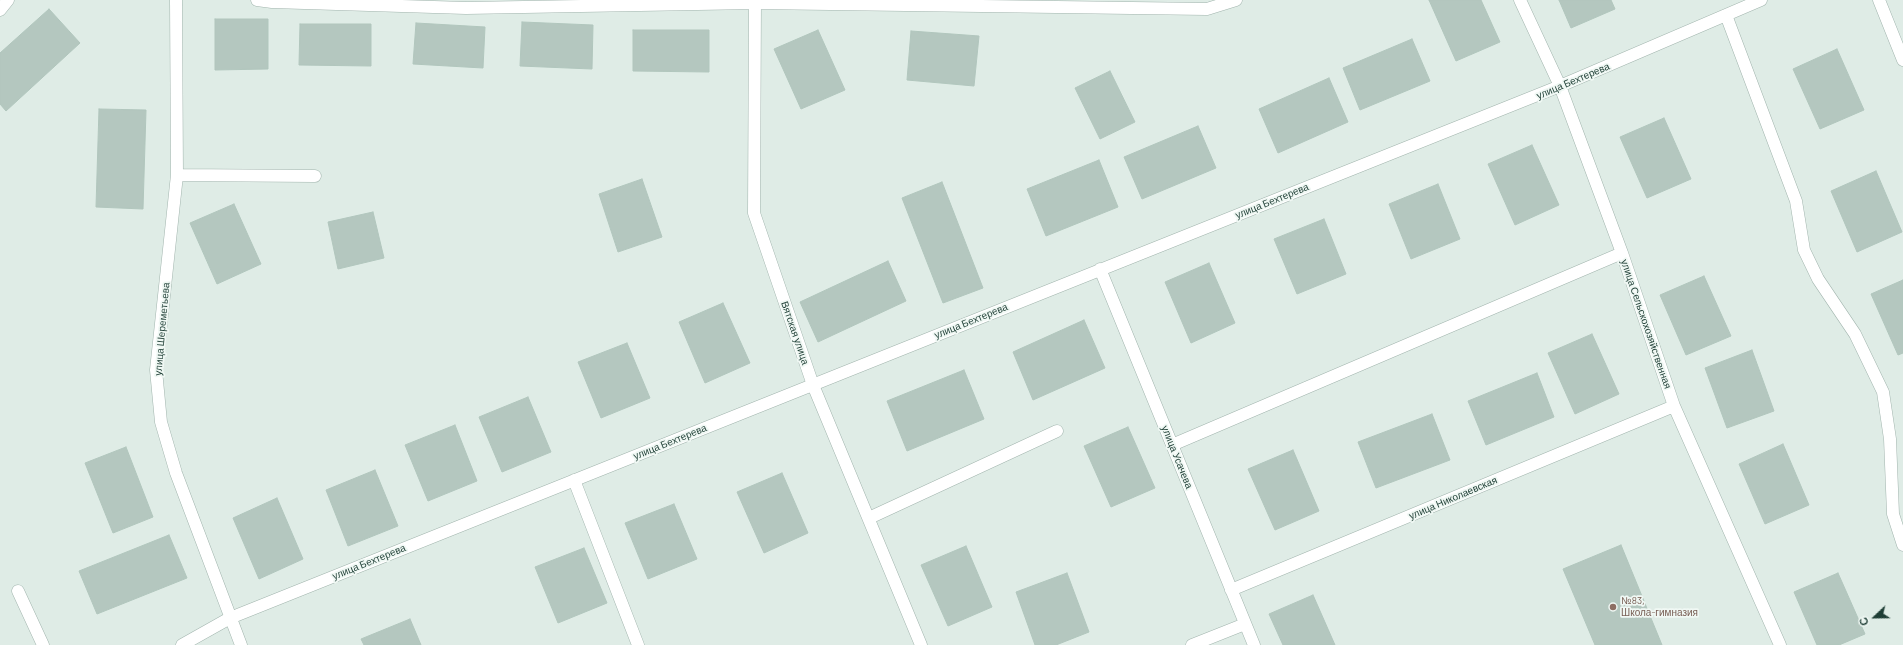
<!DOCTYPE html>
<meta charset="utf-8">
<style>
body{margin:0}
#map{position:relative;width:1903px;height:645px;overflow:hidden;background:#dfece6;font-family:Barlow,sans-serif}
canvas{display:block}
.north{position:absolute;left:1855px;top:597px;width:40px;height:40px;-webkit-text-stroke:3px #f0f8f4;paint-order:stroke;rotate:248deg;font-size:11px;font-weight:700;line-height:16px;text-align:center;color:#1e3e35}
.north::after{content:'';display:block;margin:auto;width:14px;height:18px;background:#1e3e35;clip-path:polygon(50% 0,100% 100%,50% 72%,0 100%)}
</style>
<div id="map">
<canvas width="1903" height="645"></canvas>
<div class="north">С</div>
</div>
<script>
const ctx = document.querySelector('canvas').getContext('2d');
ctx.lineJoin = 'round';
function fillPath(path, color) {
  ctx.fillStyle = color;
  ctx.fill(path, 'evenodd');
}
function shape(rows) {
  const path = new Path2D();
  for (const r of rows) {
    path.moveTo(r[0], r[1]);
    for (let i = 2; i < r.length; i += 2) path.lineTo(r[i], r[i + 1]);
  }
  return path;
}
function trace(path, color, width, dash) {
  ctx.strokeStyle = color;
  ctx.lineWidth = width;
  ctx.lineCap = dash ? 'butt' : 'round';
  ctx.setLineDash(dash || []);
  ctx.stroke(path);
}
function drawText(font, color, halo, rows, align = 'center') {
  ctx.font = font + ' Barlow,sans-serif';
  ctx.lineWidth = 3.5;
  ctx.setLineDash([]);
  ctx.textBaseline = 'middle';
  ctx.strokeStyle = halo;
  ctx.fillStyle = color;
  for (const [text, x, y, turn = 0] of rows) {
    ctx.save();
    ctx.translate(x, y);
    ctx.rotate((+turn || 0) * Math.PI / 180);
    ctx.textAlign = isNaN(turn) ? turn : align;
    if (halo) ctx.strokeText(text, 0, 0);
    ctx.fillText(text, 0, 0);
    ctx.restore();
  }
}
const building = shape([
 [1429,0,1481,0,1500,42,1456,61,1429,0],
 [1559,0,1611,0,1615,9,1571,28,1559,0],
 [49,9,80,43,6,111,0,104,0,53,49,9],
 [215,19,268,19,268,69,215,70,215,19],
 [522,22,593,25,592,69,520,66,522,22],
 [416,23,485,27,483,68,413,64,416,23],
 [300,24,371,24,371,66,299,65,300,24],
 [633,30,709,30,709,72,633,71,633,30],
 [818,30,845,90,801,109,774,49,818,30],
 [911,31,979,36,974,86,907,80,911,31],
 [1412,39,1430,81,1360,110,1343,68,1412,39],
 [1837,49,1864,110,1820,129,1793,69,1837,49],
 [1110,71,1135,122,1100,139,1075,88,1110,71],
 [1329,78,1348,122,1278,153,1259,109,1329,78],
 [99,109,146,110,143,209,96,207,99,109],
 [1664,118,1691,179,1647,198,1620,137,1664,118],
 [1198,126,1216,168,1142,199,1124,157,1198,126],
 [1532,145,1559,205,1515,225,1488,164,1532,145],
 [1099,160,1118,207,1046,236,1027,189,1099,160],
 [1876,171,1902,232,1857,252,1831,191,1876,171],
 [642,179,662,237,618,252,599,194,642,179],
 [942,182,983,288,943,303,902,198,942,182],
 [1438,184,1460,239,1411,259,1389,204,1438,184],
 [234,204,261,264,217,284,190,223,234,204],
 [373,212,384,258,338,269,328,222,373,212],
 [1324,219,1346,274,1297,294,1274,239,1324,219],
 [888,261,906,301,818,342,800,302,888,261],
 [1209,263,1235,323,1191,343,1165,282,1209,263],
 [1704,276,1731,336,1686,355,1660,295,1704,276],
 [1903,280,1903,353,1898,355,1871,294,1903,280],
 [723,303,750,363,705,383,679,322,723,303],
 [1084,320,1105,368,1033,400,1013,352,1084,320],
 [1592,334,1619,394,1575,414,1548,353,1592,334],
 [627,343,650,398,601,418,578,362,627,343],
 [1752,350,1774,411,1727,428,1705,368,1752,350],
 [964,370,984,419,907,451,887,401,964,370],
 [1537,373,1554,417,1486,445,1468,401,1537,373],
 [528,397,551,452,502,472,479,417,528,397],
 [1432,414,1450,460,1376,488,1358,442,1432,414],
 [455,425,477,481,428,501,405,445,455,425],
 [1128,427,1155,488,1111,507,1084,446,1128,427],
 [1783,444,1809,505,1765,524,1739,464,1783,444],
 [126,447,153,517,113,533,85,463,126,447],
 [1293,450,1319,511,1275,530,1248,469,1293,450],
 [375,470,398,526,348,546,326,490,375,470],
 [782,473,808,533,764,553,737,492,782,473],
 [277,498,303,559,259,579,233,518,277,498],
 [674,504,697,559,648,579,625,523,674,504],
 [169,535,187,578,97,614,79,571,169,535],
 [1621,545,1662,645,1595,645,1563,569,1621,545],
 [966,546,992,607,948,626,921,565,966,546],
 [584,548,607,603,558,623,535,567,584,548],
 [1067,573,1089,632,1056,645,1035,645,1016,592,1067,573],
 [1838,573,1865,634,1839,645,1817,645,1794,592,1838,573],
 [1313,595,1335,645,1283,645,1269,614,1313,595],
 [410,619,421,645,364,645,361,639,410,619]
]);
fillPath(building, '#b4c7bf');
trace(building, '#b1c6bd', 1);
const minor = shape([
 [176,0,177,175,156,370,161,422,176,473,241,645],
 [257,0,272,2,466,8,755,3,1207,9,1236,0],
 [755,0,754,213,813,385,921,645],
 [1520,0,1560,86,1622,253,1674,406,1780,645],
 [1879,0,1903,60],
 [0,10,8,0],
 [1726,15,1796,201,1804,250,1818,279,1855,334,1883,392,1890,439,1893,514,1903,545],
 [177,175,315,176],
 [1100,269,1254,645],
 [1172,445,1622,253],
 [574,480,638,645],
 [869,518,1057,431],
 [1231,590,1674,406],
 [18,591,43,645],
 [182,645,230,618,1560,86,1761,0],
 [1192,645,1245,624]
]);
trace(minor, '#a1b4ad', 13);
trace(minor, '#fff', 12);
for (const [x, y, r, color] of [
 [1613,607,4,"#8d6e63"]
]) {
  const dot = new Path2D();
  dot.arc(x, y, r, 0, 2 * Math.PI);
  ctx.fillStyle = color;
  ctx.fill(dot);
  trace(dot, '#f0f8f4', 1.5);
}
drawText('10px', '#1e3e35', '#f0f8f4', [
 ["улица Бехтерева",1573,81,-23],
 ["улица Бехтерева",1272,201,-22],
 ["улица Бехтерева",971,321,-22],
 ["улица Сельскохозяйственная",1646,324,71],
 ["улица Шереметьева",162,329,-85],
 ["Вятская улица",795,333,71],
 ["улица Бехтерева",670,442,-22],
 ["улица Усачева",1177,457,68],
 ["улица Николаевская",1453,498,-23],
 ["улица Бехтерева",369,562,-22]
]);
drawText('10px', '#785e54', '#f0f8f4', [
 ["№83,",1621,601],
 ["Школа-гимназия",1621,613]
], 'left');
</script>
